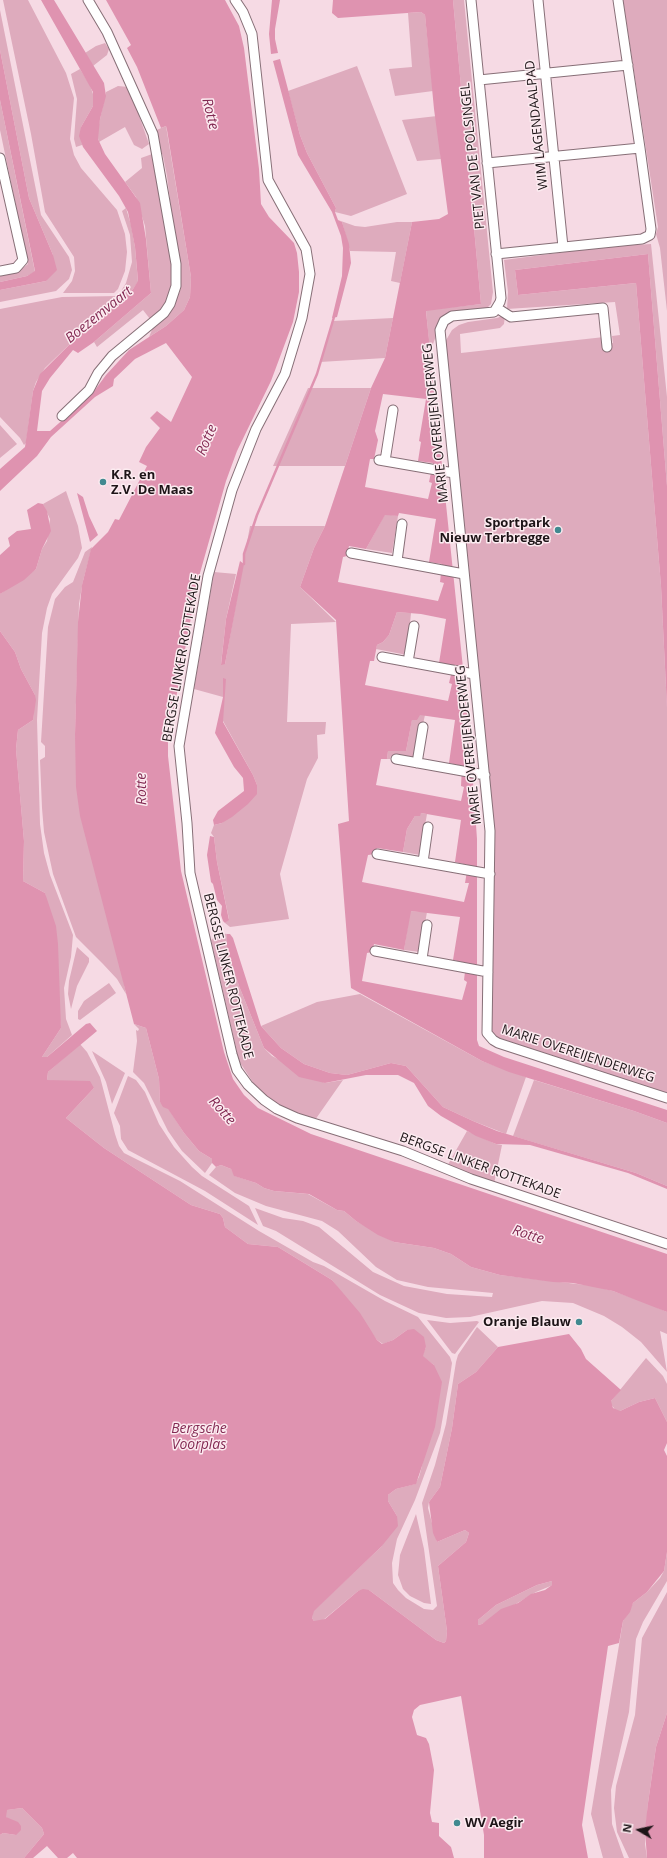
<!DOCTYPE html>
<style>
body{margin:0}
#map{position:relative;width:667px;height:1858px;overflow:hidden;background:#f6dae4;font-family:"Open Sans",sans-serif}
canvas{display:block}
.north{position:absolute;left:619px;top:1810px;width:40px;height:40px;-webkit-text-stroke:3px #fcebf0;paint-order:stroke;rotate:279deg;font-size:11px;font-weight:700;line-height:16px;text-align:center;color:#1d1417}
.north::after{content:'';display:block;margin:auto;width:14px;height:18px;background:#1d1417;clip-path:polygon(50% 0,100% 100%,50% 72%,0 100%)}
</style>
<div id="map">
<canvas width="667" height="1858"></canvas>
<div class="north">N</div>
</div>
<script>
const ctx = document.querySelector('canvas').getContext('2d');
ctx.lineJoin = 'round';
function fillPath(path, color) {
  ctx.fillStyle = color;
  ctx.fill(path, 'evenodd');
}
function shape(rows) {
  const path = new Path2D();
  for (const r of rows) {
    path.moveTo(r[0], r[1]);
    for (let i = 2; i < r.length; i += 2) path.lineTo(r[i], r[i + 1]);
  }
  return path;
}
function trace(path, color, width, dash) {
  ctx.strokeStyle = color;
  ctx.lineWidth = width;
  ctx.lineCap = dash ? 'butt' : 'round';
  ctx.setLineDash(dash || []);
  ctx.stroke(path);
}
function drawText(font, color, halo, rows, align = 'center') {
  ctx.font = font + ' "Open Sans",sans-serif';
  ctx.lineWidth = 3;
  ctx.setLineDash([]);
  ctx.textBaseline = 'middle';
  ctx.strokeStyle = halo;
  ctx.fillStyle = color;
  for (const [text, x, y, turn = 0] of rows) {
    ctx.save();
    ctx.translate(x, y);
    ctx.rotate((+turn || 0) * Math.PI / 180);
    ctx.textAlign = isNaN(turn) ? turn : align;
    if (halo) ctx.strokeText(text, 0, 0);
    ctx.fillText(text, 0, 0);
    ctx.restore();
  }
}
fillPath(shape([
 [3,0,28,0,66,73,74,98,70,139,74,155,81,168,117,210,125,234,127,252,125,271,118,289,114,293,63,293,72,281,75,271,74,257,45,212,31,134],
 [453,0,464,0,493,292,491,304,487,308,461,312,439,328,430,352,426,310,481,304],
 [623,0,667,0,667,311,660,248,656,234,658,227],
 [0,10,41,215,69,257,72,270,69,279,56,291,0,302,0,290,46,281,53,255,29,198,0,50],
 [421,12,425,15,433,91,395,96,389,69,412,67,408,13],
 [105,43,109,49,107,55,93,66,85,53,96,46],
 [357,66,407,194,351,216,335,212,336,208,307,153,300,135,288,91],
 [80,69,90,85,94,97,93,106,81,127,82,145,76,147,74,139,77,99,71,74],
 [118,86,128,87,136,107,149,144,142,149,134,145,125,127,99,142,97,135,100,119,106,92],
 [0,100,35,272,27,276,0,282,0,275,19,271,28,264,0,130],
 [437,116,441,159,417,161,402,120],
 [166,126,191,277,190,297,184,310,166,326,149,337,154,325,174,306,181,288,167,176,163,156,152,132],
 [155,153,174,278,167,305,150,319,143,310,97,347,94,342,151,293,145,226,136,197,125,182,142,168,141,158],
 [126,208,131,225,135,247,138,282,133,289,73,341,45,368,36,382,33,391,26,443,24,445,20,438,0,417,0,309,62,297,118,296,126,283,132,262,130,235,122,211],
 [338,220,355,226,365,227,397,222,412,222,400,283,391,281,396,252,350,251,342,222],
 [634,243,635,245,651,244,667,397,667,486,648,254,515,270,518,295,636,283,661,586,667,708,667,1093,499,1038,493,1035,491,1028,491,825,445,342,452,330,459,325,468,322,497,318,505,315,504,324,500,328,460,334,461,353,604,337,605,344,613,343,612,336,620,335,615,302,507,309,508,292,504,260],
 [393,318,385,358,320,362,333,321],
 [308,388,371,388,345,466,273,466],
 [0,425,17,444,0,458],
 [66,491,78,526,82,548,78,558,52,594,47,608,42,633,37,720,40,824,44,853,50,875,73,935,71,957,64,988,66,1019,72,1035,47,1057,42,1057,61,1028,45,893,23,881,24,841,16,749,18,730,33,720,35,695,21,669,15,652,0,631,0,594,36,569,42,549,47,541,50,519,43,504],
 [385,514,398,516,392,553,366,549],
 [250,526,325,526,314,548,300,587,336,622,291,624,287,722,326,722,325,734,317,735,318,758,307,779,280,874,289,919,230,927,225,923,229,919,217,862,214,837,211,833,214,825,222,823,257,785,253,775,223,721,223,679,223,697,194,689,214,572,236,574,226,619,221,664,225,664],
 [92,547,83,581,79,604,75,734,126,994,117,979,103,964,76,937,53,874,44,832,42,808,40,760,45,757,45,746,41,742,48,627,55,599,65,587,73,582,85,552],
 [397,612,411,613,407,655,376,649,377,645,383,642,389,635],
 [420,714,425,715,415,760,391,756,390,759,387,759,388,751,406,751,412,719],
 [421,813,427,814,420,855,403,852,407,829,415,816],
 [410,911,427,912,420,952,404,950],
 [220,933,227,934,239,986,264,1048,272,1056,325,1083,343,1080,315,1120,281,1107,263,1094,254,1084,239,1061,211,940],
 [77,947,89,958,89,962,77,986,71,1009,68,994,69,981],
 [109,983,116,993,80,1020,78,1019,78,1011,84,1001],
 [360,994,482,1061,526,1077,506,1134,473,1121,443,1107,406,1066,391,1063,347,1075,330,1073,304,1064,281,1048,261,1026,317,1002],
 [134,1024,146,1028,159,1079,160,1102,168,1108,184,1133,199,1151,212,1159,212,1163,205,1173,182,1151,168,1131,144,1083,133,1072,137,1041,136,1030,138,1031,139,1029],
 [80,1044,87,1052,100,1077,115,1134,119,1146,124,1153,180,1181,259,1231,313,1262,324,1266,385,1301,418,1317,450,1357,452,1363,450,1377,440,1433,415,1500,397,1539,392,1563,393,1583,398,1590,406,1598,424,1609,433,1610,437,1606,422,1503,435,1465,446,1424,456,1362,458,1355,477,1327,498,1347,476,1372,458,1384,452,1428,440,1487,429,1502,428,1508,437,1542,465,1530,469,1533,466,1542,438,1566,447,1631,446,1641,444,1643,436,1640,369,1590,358,1591,322,1621,314,1621,312,1618,313,1611,381,1547,397,1516,388,1501,388,1495,396,1489,415,1484,419,1477,422,1466,434,1365,422,1356,426,1347,407,1330,393,1340,383,1344,377,1340,332,1280,278,1247,248,1244,225,1227,223,1218,220,1214,191,1205,104,1148,66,1118,94,1088,47,1080,48,1072],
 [92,1051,125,1073,112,1104,106,1082],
 [128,1076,136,1080,145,1092,159,1124,174,1147,192,1167,202,1176,249,1206,258,1225,205,1191,128,1150,121,1139,120,1126,114,1113],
 [534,1080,634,1111,667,1123,667,1186,636,1173,513,1136],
 [467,1131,496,1144,502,1145,494,1184,446,1168],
 [221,1165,231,1169,235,1176,256,1183,264,1188,274,1191,308,1194,337,1210,344,1211,356,1221,394,1242,434,1248,451,1254,471,1267,500,1275,594,1286,613,1291,647,1303,667,1312,667,1334,660,1331,667,1372,641,1342,622,1327,604,1316,573,1303,542,1301,470,1317,446,1318,419,1313,380,1295,276,1231,263,1226,255,1208,283,1218,303,1221,319,1227,373,1272,404,1286,447,1294,492,1297,493,1293,428,1287,397,1280,376,1267,338,1231,322,1221,266,1206,235,1193,209,1175,216,1167],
 [427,1320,450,1323,477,1321,479,1322,455,1354,452,1353],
 [646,1358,663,1376,667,1384,667,1422,655,1398,639,1402,620,1411,616,1411,611,1404,611,1401],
 [416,1514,424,1549,431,1604,424,1603,410,1596,403,1589,398,1575,400,1555],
 [667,1552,667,1581,643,1622,636,1639,629,1712,611,1790,612,1824,624,1858,603,1858,591,1814,623,1621,633,1603,647,1592,660,1578,664,1571],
 [552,1581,553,1585,536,1592,482,1624,478,1625,478,1620,496,1605,537,1585],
 [667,1592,667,1713,656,1747,648,1803,645,1844,647,1858,629,1858,617,1832,614,1808,616,1786,635,1715,642,1638],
 [22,1808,42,1828,44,1834,24,1858,0,1858,0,1835,3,1833,16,1835,6,1817,6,1810]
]), '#deabbd');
fillPath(shape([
 [41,0,54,0,104,83,106,96,100,119,98,139,105,154,140,203,146,239,151,293,94,342,78,353,73,350,50,378,42,391,37,431,50,431,92,394,106,375,129,350,166,326,184,310,190,297,191,277,167,130,166,126,161,128,137,67,127,48,131,45,106,0,225,0,239,26,244,48,259,169,261,204,269,217,294,243,297,253,299,272,299,292,293,322,271,381,237,451,226,481,198,580,168,741,168,756,181,871,224,1052,233,1079,244,1095,258,1108,311,1134,667,1254,667,1312,613,1291,573,1283,553,1282,500,1275,471,1267,451,1254,434,1248,394,1242,378,1235,356,1221,344,1211,337,1210,309,1194,274,1191,264,1188,256,1183,234,1176,231,1169,221,1165,216,1167,212,1163,212,1159,199,1151,184,1133,168,1109,163,1107,160,1102,159,1079,146,1028,134,1024,80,816,76,787,75,734,78,622,82,585,91,549,108,532,115,519,119,520,147,466,139,462,146,447,160,428,150,418,157,411,171,422,192,377,166,343,135,359,114,379,113,386,95,397,51,437,37,456,0,491,0,469,25,447,33,391,40,374,73,341,133,289,138,281,135,247,128,212,119,196,83,147,79,136,81,127,93,106,93,92],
 [272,0,280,0,275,29,275,39,278,53,271,54,269,34],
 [333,0,453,0,481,304,426,311,469,726,477,839,477,1040,479,1046,504,1057,667,1110,667,1123,634,1111,509,1072,482,1061,351,988,338,824,349,821,336,620,300,587,314,548,325,526,371,388,385,358,412,222,439,219,448,214,434,109,425,15,421,12,338,18,332,13],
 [383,394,426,399,419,441,421,442,418,461,433,463,429,482,432,483,428,499,365,487,370,459,374,459,378,440,375,431],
 [399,513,436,519,429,562,442,564,440,582,444,583,438,601,338,582,343,557,347,556,349,546,366,549,385,515,398,516],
 [397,612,421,614,446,619,439,663,453,666,449,683,452,684,448,701,365,685,370,661,374,661,377,645,383,642,389,635],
 [420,715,455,720,449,763,462,766,461,786,464,787,461,801,376,785,381,759,387,759,388,751,406,751,412,720,417,720],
 [421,813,461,820,455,862,468,865,465,883,469,883,464,902,362,882,368,855,375,854,377,848,403,852,407,829,415,816,420,816],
 [411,911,460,917,453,960,466,963,464,980,467,982,462,1000,362,981,367,953,372,952,374,944,404,950],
 [0,50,29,198,53,255,57,270,46,281,0,290,0,282,27,276,35,271,0,100],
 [280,59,300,135,307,153,336,208,335,212,338,220,342,222,349,244,351,263,337,317,332,318,342,276,343,248,341,236,332,212,298,155,273,61],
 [648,254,667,486,667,708,661,586,636,283,518,295,515,270],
 [77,493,83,497,89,516,98,535,90,542],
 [38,503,43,504,47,511,51,531,42,549,36,569,24,580,0,594,0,555,10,546,8,538,17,531,31,529,27,510],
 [240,561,244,564,225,664,221,665,226,619],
 [0,631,15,652,21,669,35,695,36,700,33,720,18,730,16,749,24,841,23,881,45,893,56,926,58,944,61,1028,42,1057,47,1057,86,1024,90,1023,97,1031,48,1072,47,1080,90,1081,94,1088,66,1118,104,1148,191,1205,220,1214,223,1218,225,1227,248,1244,278,1247,332,1280,360,1313,377,1340,382,1344,393,1340,407,1330,414,1329,424,1337,426,1347,423,1356,434,1365,442,1382,435,1427,416,1484,396,1489,388,1495,388,1501,397,1516,398,1526,381,1547,314,1611,312,1618,314,1621,325,1619,358,1591,363,1589,369,1590,436,1640,444,1643,446,1641,447,1631,438,1566,466,1542,469,1533,465,1530,437,1542,433,1533,429,1502,440,1487,452,1428,458,1384,476,1372,498,1347,569,1334,581,1349,586,1359,621,1390,611,1401,613,1408,620,1411,639,1402,655,1398,667,1422,667,1443,664,1450,667,1456,667,1552,664,1571,647,1592,633,1603,630,1612,623,1621,619,1643,608,1646,582,1825,588,1858,484,1858,484,1835,461,1696,420,1705,414,1710,412,1717,417,1735,426,1738,429,1744,434,1770,430,1813,432,1822,439,1823,439,1836,451,1847,454,1858,77,1858,73,1853,67,1858,58,1858,47,1846,33,1858,24,1858,44,1834,42,1828,22,1808,7,1810,6,1817,18,1822,21,1826,21,1830,16,1835,3,1833,0,1835],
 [552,1581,552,1585,545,1590,531,1594,518,1603,501,1609,482,1624,478,1625,478,1620,496,1605,537,1585],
 [223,678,226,679,223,722,253,775,257,785,257,794,248,804,232,817,222,823,214,825,213,820,218,811,244,791,243,778,234,767,215,733,223,697],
 [210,836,214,837,217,862,229,920,225,923,223,921,221,915,222,906,217,900,213,884,211,882,207,855],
 [227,934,230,934,233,938,261,1026,281,1048,304,1064,330,1073,347,1075,391,1063,406,1066,443,1107,473,1121,497,1131,636,1173,667,1186,667,1189,628,1173,530,1145,496,1144,476,1136,441,1116,428,1106,414,1083,398,1075,366,1075,325,1083,299,1077,264,1048,239,986,227,947],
 [667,1713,667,1858,647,1858,645,1830,648,1803,656,1747]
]), '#df93b0');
trace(shape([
 [244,564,244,554,257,515,317,374,334,317]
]), '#df93b0', 2.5);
const minor = shape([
 [235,0,243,12,252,34,268,180,306,249,310,274,302,318,285,374,256,429,232,490,208,576,179,746,187,823,190,873,232,1054,237,1070,248,1085,264,1100,277,1109,297,1118,403,1151,471,1179,667,1244],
 [471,0,501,298,500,302,494,312,452,316,444,321,440,330,490,831,487,1033,493,1040,498,1043,667,1098],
 [538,0,563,247],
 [479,80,628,65],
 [0,158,23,260,16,268,0,271],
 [487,163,640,148],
 [496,254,642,239,650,235,651,229,640,148,618,0],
 [497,308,511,317,603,308,607,347],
 [62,416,89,390,98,373,112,356,164,313,170,304,176,286,176,264,153,134,107,32,88,0],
 [379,460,454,473],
 [385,461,393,410],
 [351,553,464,574],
 [397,561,402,524],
 [382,657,474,674],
 [408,662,414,626],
 [396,759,485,775],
 [417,763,423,727],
 [377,854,490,874],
 [423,862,428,827],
 [375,951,488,972],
 [422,959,427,925]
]);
trace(minor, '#876f77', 11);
trace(minor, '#fff', 9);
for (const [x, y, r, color] of [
 [103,482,4,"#418990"],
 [558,530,4,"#418990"],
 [579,1322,4,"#418990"],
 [457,1823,4,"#418990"]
]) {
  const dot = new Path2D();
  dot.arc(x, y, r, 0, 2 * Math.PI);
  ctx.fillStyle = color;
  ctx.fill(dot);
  trace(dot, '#fcebf0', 1.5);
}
drawText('13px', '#1d1417', '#fcebf0', [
 ["WIM LAGENDAALPAD",537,125,-96],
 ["PIET VAN DE POLSINGEL",473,156,-96],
 ["MARIE OVEREIJENDERWEG",436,423,-96],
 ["BERGSE LINKER ROTTEKADE",182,658,-80],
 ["MARIE OVEREIJENDERWEG",469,745,-96],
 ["BERGSE LINKER ROTTEKADE",228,976,76],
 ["MARIE OVEREIJENDERWEG",578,1054,18],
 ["BERGSE LINKER ROTTEKADE",480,1166,20]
]);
drawText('bold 13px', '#1d1417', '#fcebf0', [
 ["K.R. en",111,475],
 ["Z.V. De Maas",111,490],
 ["Sportpark",550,523,"right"],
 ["Nieuw Terbregge",550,538,"right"],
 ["Oranje Blauw",571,1322,"right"],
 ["WV Aegir",465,1823]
], 'left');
drawText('italic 14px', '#832a53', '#fcebf0', [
 ["Rotte",210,114,76],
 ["Boezemvaart",99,315,-39],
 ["Rotte",207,440,-67],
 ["Rotte",142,789,-91],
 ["Rotte",222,1111,48],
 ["Rotte",528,1235,18],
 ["Bergsche",199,1429],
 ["Voorplas",199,1445]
]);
</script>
